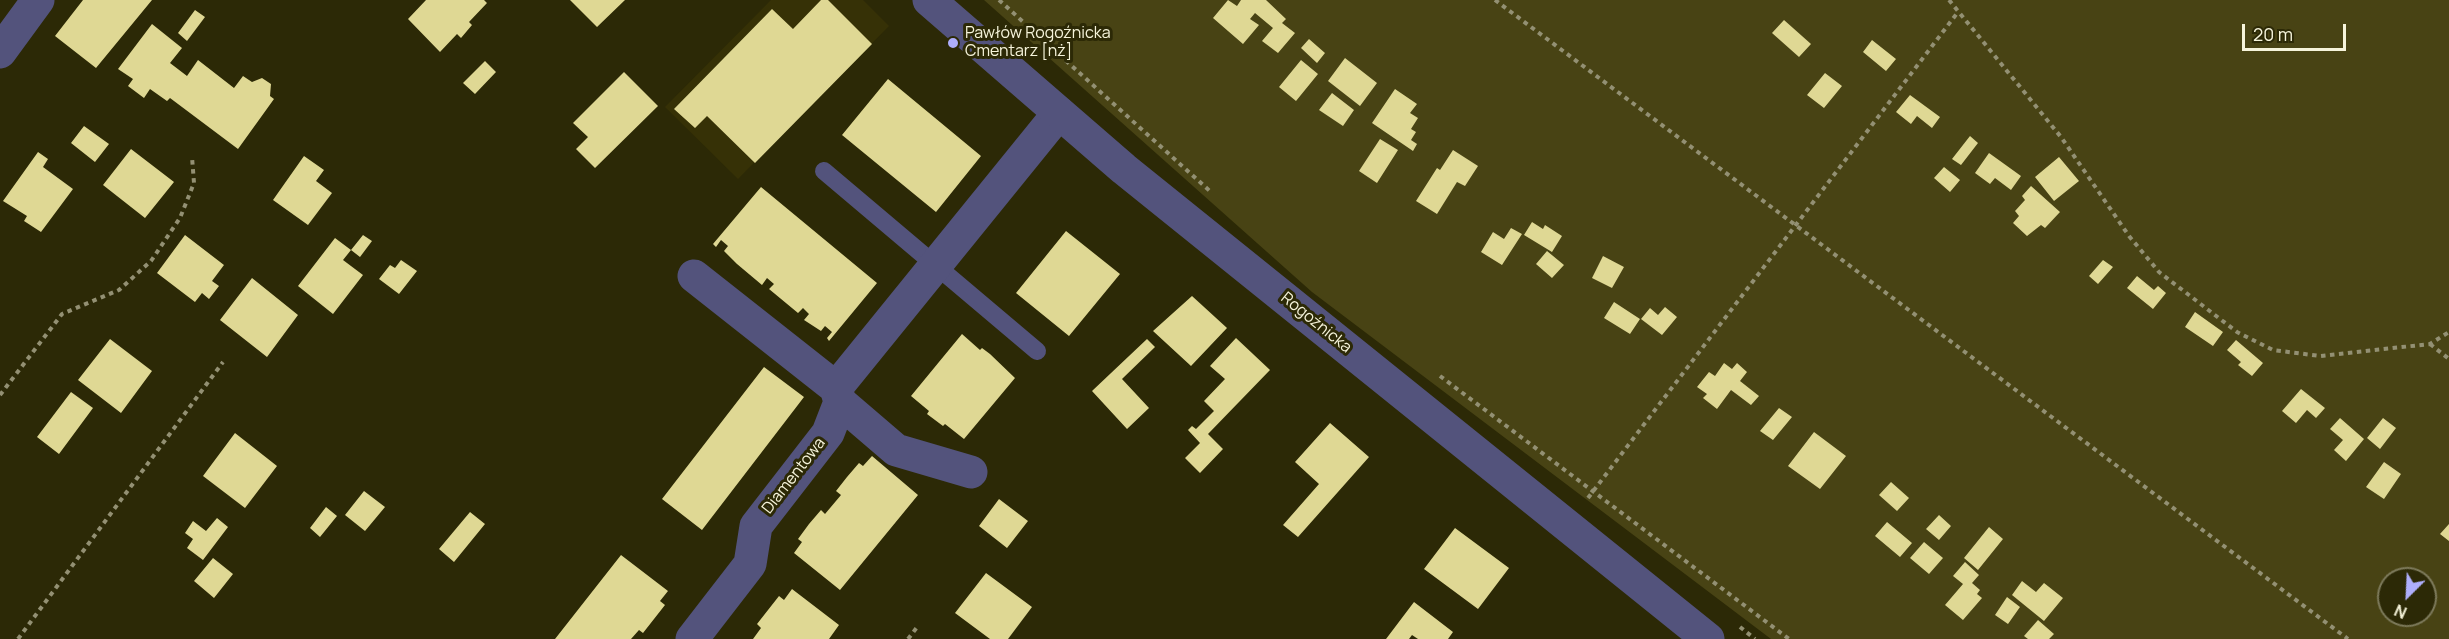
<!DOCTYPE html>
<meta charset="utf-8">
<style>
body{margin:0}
#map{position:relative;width:2449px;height:639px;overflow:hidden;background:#2c2906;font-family:Manrope,sans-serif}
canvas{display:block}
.north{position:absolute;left:2377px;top:567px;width:60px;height:60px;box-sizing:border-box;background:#2c2906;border:2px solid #7d7a5b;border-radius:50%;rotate:204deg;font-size:16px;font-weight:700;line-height:24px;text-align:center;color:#f6f4db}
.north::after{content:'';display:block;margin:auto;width:21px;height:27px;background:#aeaefb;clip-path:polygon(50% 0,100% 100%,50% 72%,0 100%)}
.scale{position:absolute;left:2242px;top:24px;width:104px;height:27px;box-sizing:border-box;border:3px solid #f6f4db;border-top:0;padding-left:8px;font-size:18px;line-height:21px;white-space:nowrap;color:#f6f4db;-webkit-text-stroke:4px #2c2906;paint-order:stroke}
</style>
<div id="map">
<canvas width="2449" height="639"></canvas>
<div class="north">N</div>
<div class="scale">20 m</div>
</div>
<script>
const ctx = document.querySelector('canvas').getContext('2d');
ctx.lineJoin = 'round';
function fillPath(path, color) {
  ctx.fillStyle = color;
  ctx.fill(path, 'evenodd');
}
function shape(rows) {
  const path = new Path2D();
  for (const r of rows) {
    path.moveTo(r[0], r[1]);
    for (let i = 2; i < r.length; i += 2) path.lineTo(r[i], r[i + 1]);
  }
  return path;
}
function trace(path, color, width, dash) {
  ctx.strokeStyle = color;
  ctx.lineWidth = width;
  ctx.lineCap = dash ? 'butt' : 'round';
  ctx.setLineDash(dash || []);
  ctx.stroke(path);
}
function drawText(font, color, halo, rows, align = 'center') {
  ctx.font = font + ' Manrope,sans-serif';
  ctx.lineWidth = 6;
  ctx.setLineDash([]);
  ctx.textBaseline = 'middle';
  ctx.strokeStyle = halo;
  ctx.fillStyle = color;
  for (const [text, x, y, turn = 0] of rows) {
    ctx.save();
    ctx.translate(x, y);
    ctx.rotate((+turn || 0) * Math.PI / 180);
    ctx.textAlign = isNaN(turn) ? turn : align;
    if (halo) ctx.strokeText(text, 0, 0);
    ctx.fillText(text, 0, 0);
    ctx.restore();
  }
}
fillPath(shape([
 [771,0,863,0,889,26,738,179,665,107]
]), '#363106');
fillPath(shape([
 [984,0,2449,0,2449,639,1771,639,1312,292],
 [2389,579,2425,579,2425,615,2389,615]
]), '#484314');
fillPath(shape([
 [83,0,152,0,96,68,55,36],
 [426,0,484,0,487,3,469,22,472,25,461,38,457,34,440,52,408,19],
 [570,0,625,0,597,27],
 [821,0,828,0,872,44,755,163,707,116,695,128,674,109,772,9,793,29],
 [1228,0,1237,6,1241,0,1266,0,1286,19,1282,23,1295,33,1278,53,1262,41,1273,28,1255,13,1250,19,1259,25,1243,44,1213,18],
 [195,10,205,17,187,41,178,33],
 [1784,20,1811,44,1799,57,1772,33],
 [152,24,182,48,170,63,187,76,198,60,234,88,243,76,252,82,262,78,271,84,270,96,274,99,238,149,170,98,167,101,150,89,144,98,128,86,133,79,118,69],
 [1309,39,1325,53,1317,63,1301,48],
 [1872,40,1896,59,1886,71,1863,52],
 [1345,58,1377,83,1360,106,1328,81],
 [1301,60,1318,74,1296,101,1279,87],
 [485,61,496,72,475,94,463,83],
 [624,72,658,106,595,168,576,149,588,137,573,123],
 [1825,73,1842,86,1824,108,1807,95],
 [888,79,981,156,936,212,842,135],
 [1395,89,1417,104,1410,113,1418,118,1411,129,1416,132,1411,140,1417,144,1413,151,1372,123],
 [1332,93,1354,110,1343,126,1319,110],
 [1910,95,1940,117,1932,128,1917,116,1911,124,1896,112],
 [84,126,109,144,95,162,71,143],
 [1970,136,1978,143,1961,165,1952,159],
 [1380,139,1398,150,1377,183,1359,171],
 [131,149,174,182,145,218,103,185],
 [1453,150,1478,166,1465,186,1457,182,1437,214,1416,201,1437,168,1440,170],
 [38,152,48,159,43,167,73,189,41,232,24,221,27,216,3,201],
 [1989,153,2021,176,2011,190,1995,178,1990,184,1975,173],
 [304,156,324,170,316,181,332,193,308,225,273,200],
 [2059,157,2079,181,2054,201,2035,177],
 [1944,167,1960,180,1950,192,1934,178],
 [2031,186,2060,212,2045,228,2041,225,2027,236,2013,223,2019,216,2015,211,2025,200,2022,196],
 [761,187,877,283,829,341,827,338,832,332,825,326,821,331,804,320,809,314,803,308,798,313,769,289,774,284,767,278,762,285,737,264,724,251,728,246,721,240,716,247,713,244],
 [1532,222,1543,229,1545,225,1562,236,1552,252,1524,235],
 [1511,228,1522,234,1502,265,1481,252,1493,232,1504,239],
 [1066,231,1120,274,1069,336,1016,293],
 [185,235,224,265,212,281,219,286,209,299,202,293,195,302,157,273],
 [363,235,372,241,360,257,351,250],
 [335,238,351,250,343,260,363,275,333,314,298,286],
 [1547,251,1564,265,1552,278,1536,264],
 [1603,256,1624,267,1612,288,1592,278],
 [401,260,417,271,399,294,379,279,390,265,395,268],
 [2103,260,2113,267,2098,284,2089,276],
 [2137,276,2154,290,2158,286,2166,293,2153,309,2127,288],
 [252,278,298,315,267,357,220,320],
 [1192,296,1227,328,1191,366,1153,331],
 [1614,302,1640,319,1630,334,1604,318],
 [1665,307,1677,317,1662,335,1641,319,1650,308,1658,315],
 [2195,312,2223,332,2213,346,2185,327],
 [962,334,980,350,982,348,990,354,1015,378,964,439,945,424,943,426,927,414,929,411,911,396],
 [1236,338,1270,370,1208,434,1223,449,1200,473,1185,458,1200,443,1188,430,1192,426,1196,429,1214,411,1204,401,1225,379,1210,366],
 [110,339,152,371,121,413,78,380],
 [1147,339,1155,347,1122,379,1149,408,1127,429,1092,391],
 [2236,340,2263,363,2252,376,2238,365,2241,362,2227,350],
 [1724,363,1732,369,1737,363,1747,372,1740,381,1759,396,1751,405,1731,390,1717,409,1703,398,1707,394,1697,387,1709,372,1715,376],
 [764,367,804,397,702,530,662,499],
 [2301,389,2325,408,2316,418,2307,410,2296,423,2282,411],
 [71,392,93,408,59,454,37,437],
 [1779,408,1792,417,1773,440,1760,431],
 [2340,418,2364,439,2346,461,2334,450,2343,440,2330,429],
 [2383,418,2396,428,2380,449,2367,438],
 [1330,423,1369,457,1298,537,1283,525,1319,484,1295,462],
 [1814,432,1846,456,1820,489,1788,466],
 [235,433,277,466,245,508,203,476],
 [872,456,918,495,840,590,794,553,802,542,798,539,809,524,821,510,825,514,841,495,836,491,847,477,859,463,863,466],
 [2384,462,2401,474,2384,499,2366,487],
 [1891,482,1909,498,1897,511,1879,495],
 [364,491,385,507,365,531,345,515],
 [999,499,1028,521,1007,548,979,526],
 [326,507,337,516,320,537,310,528],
 [470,512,485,524,454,562,439,549],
 [1939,515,1951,526,1939,540,1926,529],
 [217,518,228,527,203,560,187,548,193,539,185,533,193,521,206,531],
 [1887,522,1912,543,1900,557,1875,536],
 [2449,524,2449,541,2440,534],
 [1989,527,2003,539,1978,570,1964,558],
 [1455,528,1509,568,1478,609,1424,569],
 [1924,542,1943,558,1929,574,1910,558],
 [621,555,668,591,660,601,665,605,643,633,639,630,631,639,555,639],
 [213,558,233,574,214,598,194,581],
 [1965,562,1979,575,1972,583,1980,590,1977,594,1982,598,1963,620,1945,605,1963,584,1953,576],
 [986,573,1032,607,1008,639,990,639,955,613],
 [2022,581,2036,592,2044,583,2063,598,2044,621,2012,595],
 [792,589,839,625,829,639,753,639,761,628,757,624,779,596,784,600],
 [2007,597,2020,607,2008,624,1995,615],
 [1414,602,1453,632,1448,639,1418,639,1412,635,1409,639,1386,639],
 [2038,620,2054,634,2049,639,2028,639,2024,636]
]), '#dfd894');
trace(shape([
 [999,0,1212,193],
 [1495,0,2348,639],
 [1949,0,2061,137,2129,236,2159,272,2237,332,2273,350,2320,356,2430,344,2449,332],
 [2430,344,2449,359],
 [1440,376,1789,639],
 [0,395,62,314,119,290,151,261,180,218,194,183,192,157],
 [1588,498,1958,12],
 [1740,627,1755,639],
 [18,639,223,362],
 [908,639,918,626]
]), '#939073', 4, [4.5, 4.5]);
trace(shape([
 [824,171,1037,351]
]), '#53537c', 18);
trace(shape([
 [0,52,38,0],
 [694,276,836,388,1059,113],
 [840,402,896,450,971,472],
 [692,639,750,564,756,526,828,433,840,402,836,388]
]), '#53537c', 33);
trace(shape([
 [929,0,1124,169,1708,639]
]), '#53537c', 33);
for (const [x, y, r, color] of [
 [953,43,6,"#aeaefb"]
]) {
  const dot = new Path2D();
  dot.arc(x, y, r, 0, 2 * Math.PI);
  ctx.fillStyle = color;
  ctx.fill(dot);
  trace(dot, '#2c2906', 2);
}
drawText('16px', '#f6f4db', '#2c2906', [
 ["Pawłów Rogoźnicka",965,34],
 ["Cmentarz [nż]",965,52]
], 'left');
drawText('16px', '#f6f4db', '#2c2906', [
 ["Rogoźnicka",1316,323,39],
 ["Diamentowa",794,476,-52]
]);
</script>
